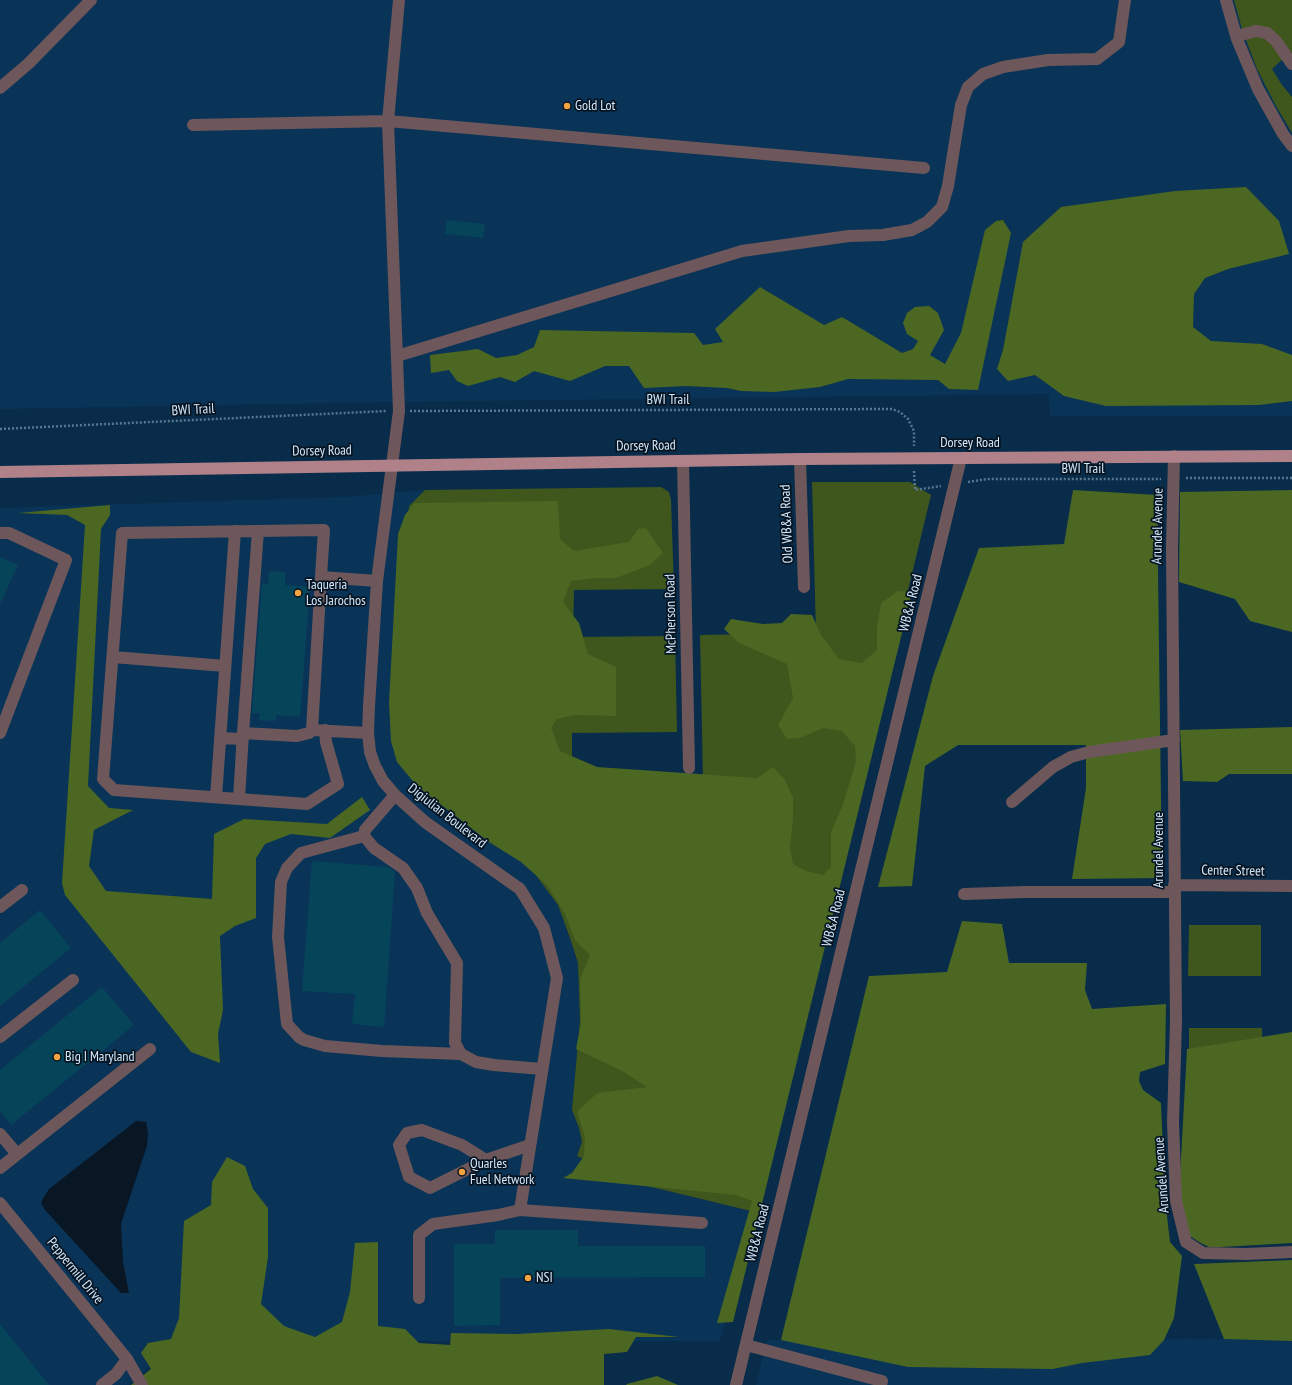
<!DOCTYPE html>
<style>
body{margin:0}
canvas{display:block;background:#082c4a}
</style>
<canvas width="1292" height="1385"></canvas>
<script>
const ctx = document.querySelector('canvas').getContext('2d');
ctx.lineJoin = 'round';
function fillPath(path, color) {
  ctx.fillStyle = color;
  ctx.fill(path, 'evenodd');
}
function shape(rows) {
  const path = new Path2D();
  for (const r of rows) {
    path.moveTo(r[0], r[1]);
    for (let i = 2; i < r.length; i += 2) path.lineTo(r[i], r[i + 1]);
  }
  return path;
}
function trace(path, color, width, dash) {
  ctx.strokeStyle = color;
  ctx.lineWidth = width;
  ctx.lineCap = dash ? 'butt' : 'round';
  ctx.setLineDash(dash || []);
  ctx.stroke(path);
}
function drawText(font, color, halo, rows, align = 'center') {
  ctx.font = font + ' "PT Sans Narrow",sans-serif';
  ctx.lineWidth = 3.5;
  ctx.setLineDash([]);
  ctx.textBaseline = 'middle';
  ctx.strokeStyle = halo;
  ctx.fillStyle = color;
  for (const [text, x, y, turn = 0] of rows) {
    ctx.save();
    ctx.translate(x, y);
    ctx.rotate((+turn || 0) * Math.PI / 180);
    ctx.textAlign = isNaN(turn) ? turn : align;
    if (halo) ctx.strokeText(text, 0, 0);
    ctx.fillText(text, 0, 0);
    ctx.restore();
  }
}
fillPath(shape([
 [0,0,1292,0,1292,416,1050,416,1049,394,387,402,0,409],
 [425,490,409,506,532,870,558,905,571,941,578,963,580,1020,572,1110,579,1128,582,1142,635,1183,755,1212,720,1341,179,1341,128,1385,0,1385,0,508,346,497],
 [1292,1339,1292,1385,756,1385,767,1340]
]), '#093458');
fillPath(shape([
 [1234,0,1292,0,1292,58,1282,42,1242,29],
 [1251,35,1267,38,1284,58,1272,69,1282,85,1292,97,1292,133,1276,106,1257,69,1245,37],
 [812,482,910,482,931,495,889,669,755,1212,635,1183,577,1156,582,1142,579,1128,572,1110,580,1020,578,963,571,941,558,905,532,870,395,717,409,506,425,490,661,487,669,492,671,500,674,589,574,590,573,637,675,636,677,732,572,733,572,781,703,779,700,635,816,633],
 [1189,925,1261,925,1261,976,1188,976],
 [1189,1028,1262,1028,1262,1053,1189,1053]
]), '#3f561d');
fillPath(shape([
 [1246,187,1279,221,1289,254,1228,269,1205,278,1194,294,1193,327,1211,341,1262,344,1292,355,1292,401,1259,405,1106,406,1064,396,1035,375,1008,381,997,369,1003,350,1023,242,1061,207,1175,191],
 [1003,220,1011,233,978,390,949,389,938,380,848,379,820,387,774,392,741,391,727,388,686,386,644,388,629,366,605,366,570,381,534,371,515,382,500,377,468,386,457,381,449,370,431,373,430,355,478,349,496,358,517,355,534,347,540,330,694,333,703,345,723,342,715,329,760,287,824,325,842,317,902,353,913,349,918,341,907,334,903,323,907,313,915,307,929,306,938,313,944,330,930,355,945,364,961,333,985,230,996,221],
 [1073,490,1157,495,1162,878,1072,879,1086,788,1086,745,958,745,925,766,912,886,878,887,933,676,979,548,1064,544],
 [1292,490,1292,632,1250,621,1235,599,1179,582,1180,492],
 [558,501,560,539,574,551,629,542,638,529,646,528,663,553,650,565,616,578,596,578,571,581,563,602,579,623,588,654,616,667,616,716,575,715,557,719,551,728,560,751,597,767,757,778,773,767,785,780,793,798,793,819,790,848,793,864,806,871,823,875,831,867,831,832,842,807,856,762,855,746,842,731,823,728,800,738,787,739,778,725,793,698,787,664,739,643,724,629,731,619,763,624,782,623,791,614,812,615,821,635,839,659,862,663,877,650,877,627,881,603,898,591,912,592,733,1322,717,1323,752,1201,736,1195,563,1178,572,1173,584,1156,585,1137,577,1112,597,1093,647,1087,622,1071,576,1049,581,1023,580,979,590,955,575,940,565,914,548,886,521,862,489,842,417,786,397,762,391,741,389,703,398,534,405,515,414,503],
 [110,505,110,515,101,529,88,786,109,808,133,810,94,830,89,866,106,891,212,899,214,834,244,819,327,824,362,797,370,810,330,838,291,834,265,844,256,858,256,918,235,926,220,936,223,1010,218,1034,220,1063,191,1052,65,895,62,883,85,525,67,515,18,513],
 [1292,727,1292,774,1229,774,1217,782,1183,781,1180,730],
 [962,921,1002,924,1009,963,1087,963,1085,990,1092,1009,1166,1004,1165,1064,1140,1072,1139,1081,1143,1090,1161,1103,1165,1199,1170,1242,1182,1256,1174,1318,1164,1340,1150,1355,1082,1363,1053,1369,908,1367,781,1340,869,976,947,972],
 [1292,1032,1292,1243,1221,1247,1209,1247,1199,1242,1190,1236,1179,1195,1187,1049],
 [227,1157,245,1166,253,1189,268,1208,268,1257,261,1304,284,1326,315,1337,342,1322,350,1292,355,1243,378,1242,378,1326,405,1329,419,1343,450,1345,451,1333,516,1334,609,1329,679,1337,636,1337,627,1352,604,1354,604,1385,131,1385,151,1369,141,1353,148,1343,171,1339,179,1318,184,1221,211,1205,212,1182],
 [1292,1260,1292,1341,1224,1339,1194,1264],
 [657,1376,678,1385,626,1385,627,1384]
]), '#4b6722');
fillPath(shape([
 [136,1121,146,1122,148,1133,147,1146,121,1224,123,1262,129,1293,121,1293,45,1210,41,1203,44,1197,49,1189]
]), '#091725');
fillPath(shape([
 [447,220,485,224,483,238,445,234],
 [0,557,18,565,0,604],
 [269,571,285,572,285,585,310,587,300,717,276,715,276,721,259,720,260,713,252,713,262,583,268,584],
 [312,861,388,867,395,872,384,1027,352,1024,355,994,302,991],
 [40,910,71,948,0,1006,0,943],
 [102,987,134,1025,11,1125,0,1111,0,1070],
 [495,1230,578,1230,578,1246,705,1246,705,1277,500,1278,500,1325,454,1326,454,1244,495,1244],
 [0,1324,49,1385,0,1385]
]), '#06445a');
trace(shape([
 [410,411,892,409,900,412,908,419,914,431,914,446],
 [0,429,387,411],
 [914,471,915,490,941,486],
 [1186,478,1292,478],
 [968,482,987,479,1161,479]
]), '#597790', 2.5, [2, 2]);
trace(shape([
 [399,0,388,121,399,411,377,581,369,706,368,733,370,752,375,766,383,781,395,795,425,822,520,889,544,928,557,978,520,1210,702,1223],
 [1226,0,1237,39,1258,89,1283,134,1292,146],
 [1237,36,1256,31,1267,33,1276,41,1292,64],
 [0,88,28,64,91,0],
 [193,125,388,121,924,168],
 [397,356,742,251,849,236,883,235,912,230,927,222,942,207,948,186,961,105,968,87,983,74,1003,67,1048,60,1097,59,1119,42,1125,0],
 [1174,456,1172,548,1176,1021,1173,1122,1176,1201,1186,1242,1203,1253,1246,1254,1292,1252],
 [800,459,804,587],
 [683,461,689,768],
 [0,533,9,533,66,560,0,733],
 [321,577,324,530,122,533,103,779,114,790,307,804,338,784,326,742,325,730],
 [113,657,225,666],
 [243,733,258,531],
 [368,733,312,730,321,577,377,581],
 [220,738,243,739],
 [395,795,365,830,364,836,374,848,403,868,417,888,427,913,457,963,455,1043,461,1054,476,1062,494,1065,542,1069],
 [216,797,235,531],
 [239,799,243,733,297,736,309,733,312,730],
 [1012,802,1053,767,1071,757,1089,752,1174,740],
 [364,836,301,853,287,868,281,882,278,937,287,1024,299,1037,304,1040,325,1046,382,1051,461,1054],
 [1174,885,1292,886],
 [964,894,1025,892,1174,892],
 [0,907,22,890],
 [0,1037,73,980],
 [0,1134,17,1154],
 [486,1160,430,1188,409,1177,399,1145,407,1133,422,1130,462,1145,486,1160,530,1145],
 [0,1168,150,1049],
 [0,1203,127,1359,142,1385],
 [419,1298,419,1235,433,1224,498,1215,520,1210],
 [746,1345,882,1381,881,1385],
 [102,1385,116,1374,127,1359],
 [736,1385,961,458]
]), '#6e575a', 12);
trace(shape([
 [0,472,800,459,1292,456]
]), '#b08189', 12);
for (const [x, y, r, color] of [
 [567,106,4,"#f3a442"],
 [298,593,4,"#f3a442"],
 [57,1057,4,"#f3a442"],
 [462,1172,4,"#f3a442"],
 [528,1278,4,"#f3a442"]
]) {
  const dot = new Path2D();
  dot.arc(x, y, r, 0, 2 * Math.PI);
  ctx.fillStyle = color;
  ctx.fill(dot);
  trace(dot, '#061421', 1.5);
}
drawText('14px', '#d4e8fb', '#061421', [
 ["Gold Lot",575,106],
 ["Taqueria",306,585],
 ["Los Jarochos",306,601],
 ["Big I Maryland",65,1057],
 ["Quarles",470,1164],
 ["Fuel Network",470,1180],
 ["NSI",536,1278]
], 'left');
drawText('14px', '#d4e8fb', '#061421', [
 ["BWI Trail",668,400],
 ["BWI Trail",193,410,-3],
 ["Dorsey Road",970,443],
 ["Dorsey Road",646,446,-1],
 ["Dorsey Road",322,451,-1],
 ["BWI Trail",1083,469],
 ["Old WB&A Road",787,524,-92],
 ["Arundel Avenue",1158,526,-89],
 ["WB&A Road",911,603,-76],
 ["McPherson Road",671,614,-91],
 ["Digiulian Boulevard",447,816,38],
 ["Arundel Avenue",1159,850,-90],
 ["Center Street",1233,871,1],
 ["WB&A Road",834,918,-76],
 ["Arundel Avenue",1162,1175,-94],
 ["WB&A Road",758,1233,-76],
 ["Peppermill Drive",75,1271,51]
]);
</script>
